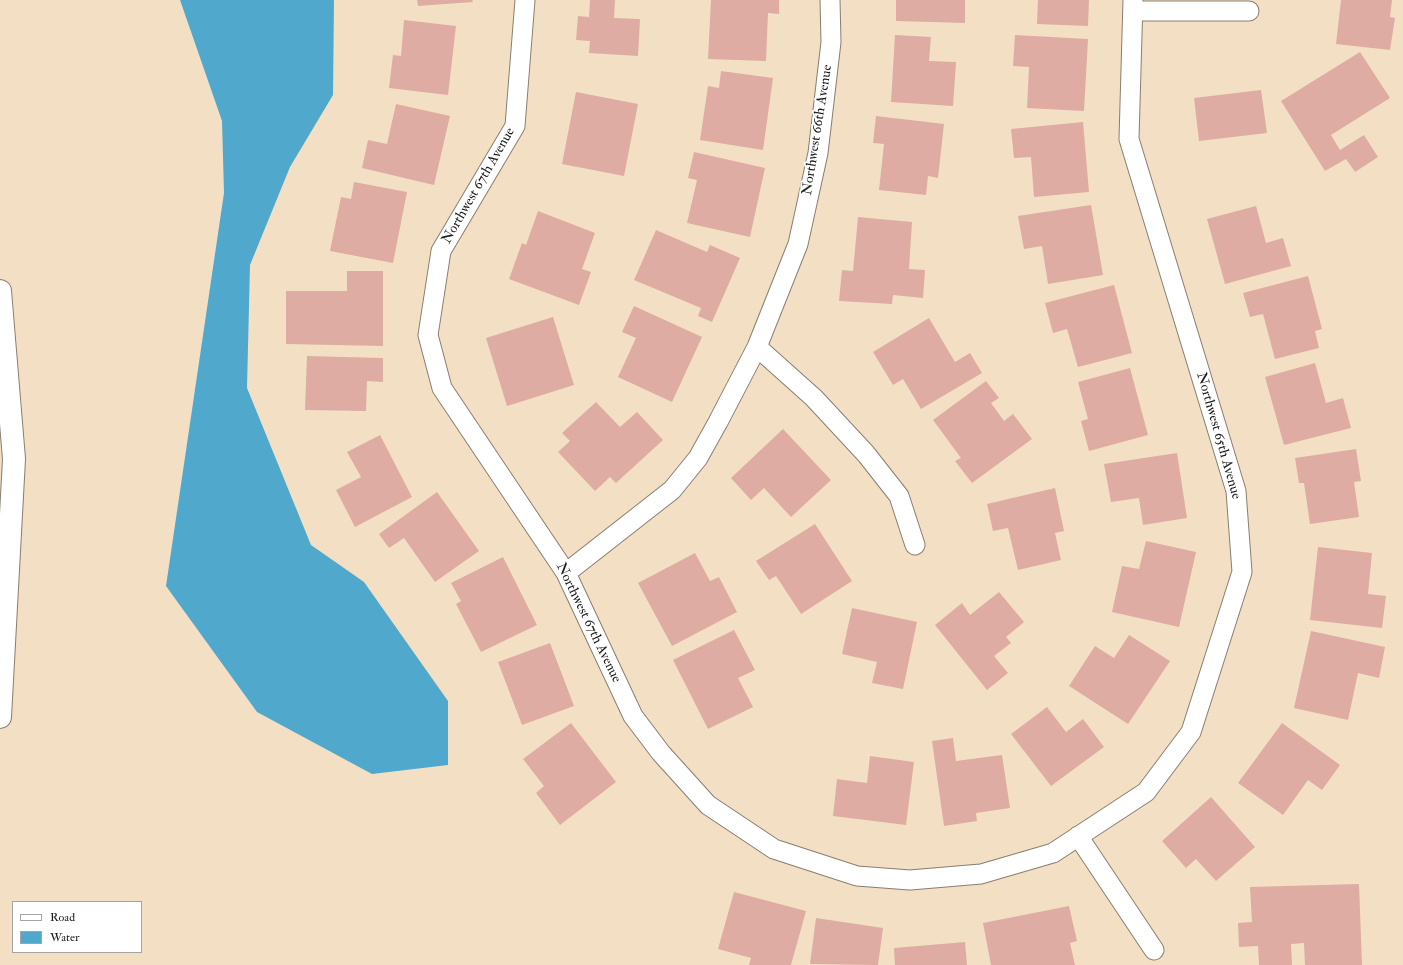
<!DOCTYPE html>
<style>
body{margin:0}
#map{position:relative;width:1403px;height:965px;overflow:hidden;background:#f3e0c4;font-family:"IM FELL Double Pica",serif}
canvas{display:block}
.legend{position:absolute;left:12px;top:901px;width:130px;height:52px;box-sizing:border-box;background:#fff;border:1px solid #a4a4a4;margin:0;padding:5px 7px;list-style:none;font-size:12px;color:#1c1c1c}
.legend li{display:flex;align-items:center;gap:8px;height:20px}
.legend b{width:20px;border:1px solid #a4a4a4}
</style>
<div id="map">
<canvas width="1403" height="965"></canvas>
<ul class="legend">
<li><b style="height:5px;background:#fff"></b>Road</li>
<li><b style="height:11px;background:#50a8cd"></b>Water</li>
</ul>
</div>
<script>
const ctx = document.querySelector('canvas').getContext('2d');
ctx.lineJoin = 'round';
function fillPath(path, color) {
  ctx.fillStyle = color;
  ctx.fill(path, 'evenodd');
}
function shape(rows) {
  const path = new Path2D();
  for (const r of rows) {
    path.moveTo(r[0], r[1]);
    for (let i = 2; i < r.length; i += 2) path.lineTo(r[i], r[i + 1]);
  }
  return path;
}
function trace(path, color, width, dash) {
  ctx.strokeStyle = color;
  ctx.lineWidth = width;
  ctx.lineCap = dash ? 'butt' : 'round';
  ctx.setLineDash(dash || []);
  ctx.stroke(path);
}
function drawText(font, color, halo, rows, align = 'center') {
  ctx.font = font + ' "IM FELL Double Pica",serif';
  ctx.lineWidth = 3.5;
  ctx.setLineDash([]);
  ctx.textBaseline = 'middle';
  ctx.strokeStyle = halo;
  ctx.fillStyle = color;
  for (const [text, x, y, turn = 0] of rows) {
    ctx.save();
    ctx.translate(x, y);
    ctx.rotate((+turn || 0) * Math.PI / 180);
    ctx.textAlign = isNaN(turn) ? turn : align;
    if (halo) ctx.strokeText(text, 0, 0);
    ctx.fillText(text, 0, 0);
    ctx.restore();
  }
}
fillPath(shape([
 [180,0,334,0,333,95,290,167,250,265,247,388,311,545,364,582,448,701,448,765,372,774,257,712,166,586,224,193,222,121]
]), '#50a8cd');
fillPath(shape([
 [417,0,472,0,473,2,418,6],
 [590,0,615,0,614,18,640,19,638,56,589,53,590,41,576,40,578,16,589,17],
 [711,0,779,0,779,14,768,13,766,61,708,59],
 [896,0,965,0,965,23,896,21],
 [1038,0,1089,0,1088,26,1037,24],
 [1341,0,1392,0,1390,17,1395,18,1390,50,1336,44],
 [404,20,456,26,448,95,389,88,393,55,401,56],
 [895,35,931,37,929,61,956,62,953,106,891,102],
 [1015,35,1088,39,1084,111,1027,108,1029,67,1013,66],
 [1360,52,1390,98,1331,135,1340,150,1364,135,1378,157,1355,172,1346,159,1325,171,1281,101],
 [721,71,773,78,763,150,700,140,708,86,719,88],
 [1261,90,1267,133,1199,141,1194,98],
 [576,92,638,104,624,176,562,164],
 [396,104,450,116,434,185,362,168,368,140,387,144],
 [876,116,944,124,938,178,928,176,926,195,879,190,884,144,873,143],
 [1083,122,1089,192,1034,197,1031,157,1014,158,1011,129],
 [694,152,765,168,750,237,687,223,697,180,688,178],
 [354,182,407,192,393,263,330,251,341,197,351,199],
 [1091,205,1103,275,1048,284,1042,246,1024,249,1018,216],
 [1256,206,1266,243,1283,238,1291,266,1225,284,1207,219],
 [538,211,595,233,582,269,591,272,579,305,509,279,522,243,526,245],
 [858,217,912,222,909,269,925,270,923,298,893,295,892,304,839,301,842,270,853,271],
 [656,230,707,252,710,245,740,258,712,322,698,316,701,308,634,280],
 [347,271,383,271,383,346,286,344,286,291,347,291],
 [1308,276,1322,329,1315,331,1319,348,1275,359,1263,314,1250,317,1243,293],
 [1114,285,1132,353,1078,367,1067,329,1053,333,1045,303],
 [634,306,702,337,672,402,618,377,636,338,622,332],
 [553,317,574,385,507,406,486,338],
 [929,318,955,362,970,353,982,373,921,409,903,379,893,385,873,352],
 [307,356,383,358,383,382,367,381,366,411,305,410],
 [1315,363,1326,403,1343,398,1351,428,1284,445,1265,377],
 [1130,368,1148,435,1089,451,1081,421,1088,419,1078,382],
 [986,381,999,398,991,403,1004,421,1013,414,1032,439,972,483,955,461,961,458,933,420],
 [596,402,620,427,637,412,663,440,616,483,610,477,595,491,558,452,570,441,562,433],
 [783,429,831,480,791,517,764,488,751,500,731,478],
 [380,435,412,497,355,527,336,490,361,477,347,452],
 [1356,449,1361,481,1354,482,1359,517,1310,524,1304,483,1299,483,1295,458],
 [1177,453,1187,518,1143,525,1139,498,1111,502,1104,464],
 [1055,488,1064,531,1055,533,1061,560,1018,570,1008,528,993,531,987,504],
 [437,492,479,551,435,582,404,538,389,548,379,534],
 [815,524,852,581,801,614,776,576,769,580,756,561],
 [1146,541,1196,552,1179,627,1112,612,1122,566,1139,569],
 [1318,547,1372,553,1368,594,1386,596,1382,628,1310,620],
 [695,553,710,581,719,577,737,612,672,646,638,583],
 [503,557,537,625,481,652,456,604,461,601,451,583],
 [999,592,1024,622,1006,637,1011,643,994,656,1008,673,987,690,935,625,962,603,970,615],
 [852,608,917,622,903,689,872,683,877,662,842,654],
 [734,630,755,670,738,678,753,707,708,729,673,660],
 [1311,631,1385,647,1379,678,1358,673,1348,720,1294,708],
 [1129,635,1170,661,1128,724,1069,686,1095,646,1114,658],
 [550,643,574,706,522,725,498,662],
 [1047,707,1066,732,1083,719,1104,747,1051,786,1011,734],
 [571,723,616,782,560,825,536,793,544,786,523,759],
 [1282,723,1340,765,1322,790,1308,780,1283,815,1238,783],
 [953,738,956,761,1002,755,1010,808,976,813,977,821,944,826,932,741],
 [870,756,914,762,906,825,833,816,837,779,867,783],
 [1211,797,1255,847,1216,881,1196,859,1186,868,1162,841],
 [1359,884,1362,965,1305,965,1304,943,1291,944,1292,965,1259,965,1258,946,1239,947,1238,923,1252,922,1250,887],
 [734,892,806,911,791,965,749,965,751,958,718,949],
 [1069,906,1077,941,1070,943,1075,965,991,965,983,923],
 [816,918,883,928,878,965,810,964],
 [965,942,967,965,895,965,894,948]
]), '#deaca2');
const minor = shape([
 [525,0,515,126,441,251,428,335,442,388,566,573,633,716,661,753,708,805,774,849,857,876,910,880,981,874,1053,853,1146,792,1191,732,1242,572,1236,491,1129,139,1133,0],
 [1133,11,1249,11],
 [757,347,814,398,866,454,899,496,915,545],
 [566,573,672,490,698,458,718,422,757,347,798,244,818,153,831,42,830,0],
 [1078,836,1154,950]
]);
const tertiary = shape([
 [0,291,14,459,0,717]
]);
trace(minor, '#887e70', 21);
trace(tertiary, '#887e70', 24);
trace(minor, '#fff', 19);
trace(tertiary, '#fff', 22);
drawText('14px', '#1c1c1c', '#fff', [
 ["Northwest 66th Avenue",818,130,-81],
 ["Northwest 67th Avenue",479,186,-60],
 ["Northwest 65th Avenue",1218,436,74],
 ["Northwest 67th Avenue",588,623,64]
]);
</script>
